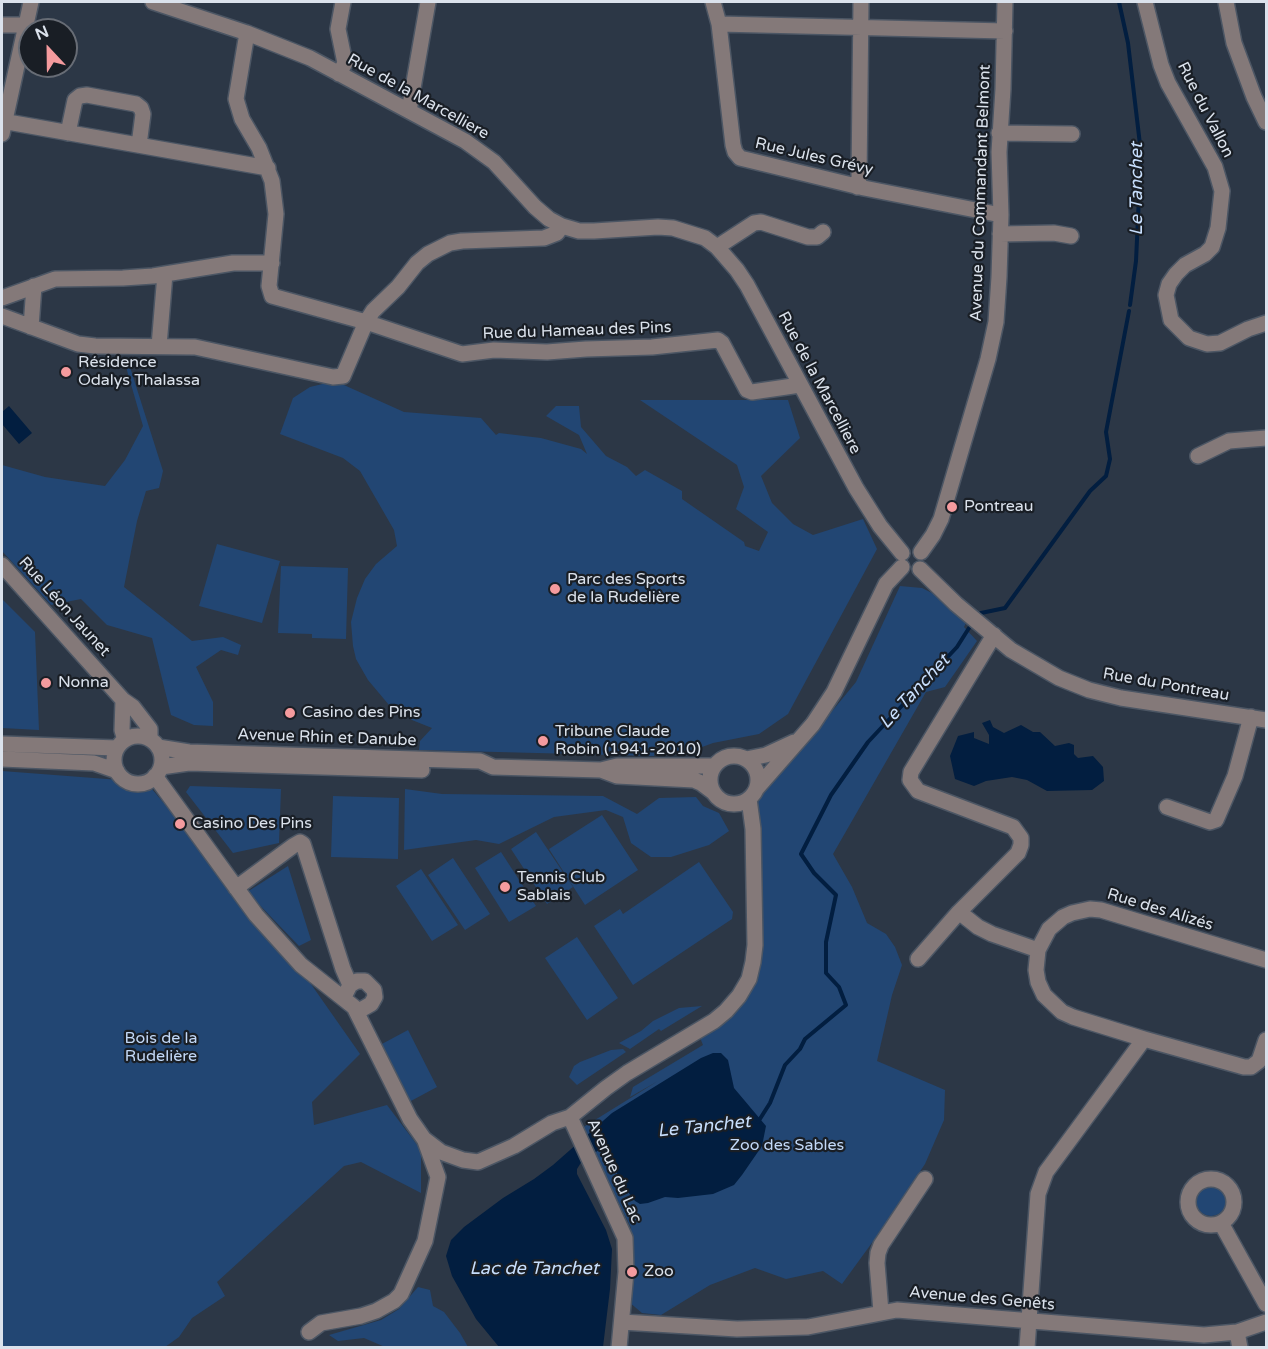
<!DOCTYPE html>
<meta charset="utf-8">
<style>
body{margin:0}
#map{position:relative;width:1268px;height:1349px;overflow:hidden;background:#2c3746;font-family:"Varela Round",sans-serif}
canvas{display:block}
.frame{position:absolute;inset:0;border:3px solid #dbe2ec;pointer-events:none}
.north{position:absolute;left:18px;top:18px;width:60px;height:60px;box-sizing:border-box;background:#191e25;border:2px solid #676c75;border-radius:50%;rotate:338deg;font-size:16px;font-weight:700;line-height:24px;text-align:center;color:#dbe2ec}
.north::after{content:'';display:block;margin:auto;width:21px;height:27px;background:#f59b9e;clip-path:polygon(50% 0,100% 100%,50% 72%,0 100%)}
</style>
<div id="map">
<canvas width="1268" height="1349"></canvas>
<div class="frame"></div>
<div class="north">N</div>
</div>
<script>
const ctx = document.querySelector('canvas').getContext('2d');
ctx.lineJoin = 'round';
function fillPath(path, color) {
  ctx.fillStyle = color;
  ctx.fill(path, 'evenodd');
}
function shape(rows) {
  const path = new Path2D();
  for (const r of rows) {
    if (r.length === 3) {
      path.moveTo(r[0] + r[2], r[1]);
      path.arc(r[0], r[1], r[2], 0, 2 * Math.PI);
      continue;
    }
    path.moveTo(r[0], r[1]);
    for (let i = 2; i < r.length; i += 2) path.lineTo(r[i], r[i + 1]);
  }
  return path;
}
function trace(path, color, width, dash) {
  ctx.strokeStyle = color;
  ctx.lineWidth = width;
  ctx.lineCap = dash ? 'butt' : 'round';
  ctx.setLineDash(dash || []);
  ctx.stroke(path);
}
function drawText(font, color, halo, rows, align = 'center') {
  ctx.font = font + ' "Varela Round",sans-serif';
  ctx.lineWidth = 4.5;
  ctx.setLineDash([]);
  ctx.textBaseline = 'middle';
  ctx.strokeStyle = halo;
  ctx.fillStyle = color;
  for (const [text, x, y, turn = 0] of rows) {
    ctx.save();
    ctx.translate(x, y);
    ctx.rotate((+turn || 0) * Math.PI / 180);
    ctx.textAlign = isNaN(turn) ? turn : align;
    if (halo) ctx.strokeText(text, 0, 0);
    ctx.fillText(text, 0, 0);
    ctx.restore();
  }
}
fillPath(shape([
 [124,360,129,364,163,471,159,488,146,491,137,521,124,587,192,641,223,637,241,645,238,655,221,650,196,667,213,702,213,726,194,725,171,715,152,638,107,625,81,599,51,605,2,551,2,465,45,477,105,486,125,460,143,426],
 [335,381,404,412,481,418,496,435,499,433,541,438,581,449,587,454,579,435,546,416,556,406,579,406,581,427,606,456,627,467,636,476,645,470,682,491,682,499,744,542,745,546,759,551,768,532,736,509,744,487,737,465,640,400,788,400,800,438,761,476,772,503,793,524,813,535,863,519,877,549,788,714,759,734,713,743,686,753,655,746,654,756,419,750,420,741,432,728,412,720,389,705,368,680,356,659,353,646,351,622,357,598,365,579,376,564,397,546,394,530,360,471,343,458,280,434,293,398,310,387],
 [217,544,280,561,262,623,199,606],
 [281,566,348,568,346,639,312,638,312,634,278,633],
 [900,586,922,588,934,594,966,623,964,627,977,641,945,687,926,692,833,854,852,887,867,923,886,934,895,947,902,965,892,995,877,1061,945,1090,944,1120,925,1164,874,1240,842,1284,823,1271,786,1279,755,1268,710,1285,661,1315,642,1313,629,1302,631,1228,582,1128,658,1081,630,1097,633,1087,703,1045,699,1035,751,985,757,804,766,786,806,743,856,682],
 [2,599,35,632,39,730,2,728],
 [2,771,146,782,285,947,360,1054,312,1102,314,1125,387,1105,421,1150,421,1193,361,1162,344,1166,217,1282,225,1296,192,1318,179,1337,165,1347,2,1347],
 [190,786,281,789,279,843,233,853,186,792],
 [405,789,442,794,603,796,637,814,659,798,696,797,703,806,719,813,729,831,709,845,671,857,651,857,631,843,623,817,606,810,554,817,499,844,476,840,404,850],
 [333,796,399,798,398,859,331,857],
 [602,815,638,870,585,905,549,849],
 [536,832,573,887,547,904,511,849],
 [501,852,536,906,509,922,475,868],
 [453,858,490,914,465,930,428,875],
 [699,862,733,912,732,919,633,985,594,926,620,909,623,914],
 [288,866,311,940,299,946,247,892],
 [421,869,458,925,432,941,396,886],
 [577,937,618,998,587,1020,545,958],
 [702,1006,661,1031,659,1029,630,1049,619,1043,641,1031,653,1021,679,1008],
 [408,1030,437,1087,409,1102,380,1045],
 [623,1049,626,1052,577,1085,569,1077,574,1066,580,1062,611,1050],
 [1211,1201,15],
 [418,1287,430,1290,433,1306,444,1312,460,1333,468,1347,385,1347,364,1338,338,1341,329,1335,381,1320,399,1309]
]), '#224673');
fillPath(shape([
 [9,406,32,433,19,444,2,424,2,412],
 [990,720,993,727,1004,733,1021,725,1033,732,1040,732,1055,746,1069,743,1074,745,1074,754,1078,758,1093,756,1103,767,1104,781,1092,790,1047,791,1027,780,1012,777,986,781,974,786,955,779,950,756,958,736,974,732,974,738,989,744,989,735,982,723],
 [713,1053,721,1053,728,1060,734,1088,766,1126,762,1146,742,1175,734,1185,713,1194,678,1198,665,1197,648,1203,640,1204,635,1201,619,1180,612,1154,609,1149,602,1148,582,1161,577,1169,577,1174,606,1230,612,1249,610,1289,603,1347,499,1347,476,1319,452,1276,446,1256,451,1240,464,1227,503,1198,534,1179,553,1165,612,1113,701,1058]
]), '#021e40');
trace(shape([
 [1119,2,1128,43,1141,153,1136,261,1130,305],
 [981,613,1005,608,1090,491,1106,476,1110,459,1106,432,1129,311],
 [758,1122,770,1103,785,1065,800,1049,805,1039,846,1005,839,987,826,973,826,942,836,895,814,873,801,854,831,795,868,742,957,647,969,628]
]), '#021e40', 4);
const minor = shape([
 [153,2,247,33,310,58,465,141,494,162,535,207,549,219,562,226,579,231,594,231,658,227,673,228,705,238,717,247,737,270,747,285,856,488,880,526,902,553],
 [713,2,719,24,733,145,735,152,740,158,864,188,1001,215],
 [1145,2,1161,65,1168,83,1215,167,1222,191,1218,228,1212,247,1205,254,1185,265,1176,274,1169,284,1166,295,1171,320,1189,338,1207,344,1220,343,1248,329,1266,323],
 [1226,2,1234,43,1254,97,1266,122],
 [719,24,1005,31],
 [2,25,27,25],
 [247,33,236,99,242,119,259,148,272,181,276,214,269,286,272,296,366,322,462,354,494,350,547,352,586,349,652,347,718,340,722,343,747,390,752,392,800,385],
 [339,74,345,63,338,29,343,2],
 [409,111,428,2],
 [2,121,268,168],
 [68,133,75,100,80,96,87,95,136,104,141,108,143,114,139,145],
 [999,133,1072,134],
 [2,134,31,2],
 [857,187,859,178,861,2],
 [1000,234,1054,233,1071,236],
 [717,247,754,223,761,222,808,237,817,237,823,232],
 [2,298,55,279,123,278,153,276,233,263,272,263],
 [2,316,78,344,95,346,195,347,333,377,343,376,366,322,373,311,398,287,417,263,428,254,450,243,462,241,544,238,557,233,562,226],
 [31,327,34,286],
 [159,346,165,274],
 [1198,456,1229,441,1266,438],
 [921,552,933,535,941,519,988,359,996,322,999,277,1001,215,999,152,1003,89,1005,2],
 [2,565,123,700,133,707,150,729,150,739],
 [920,569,956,604,1011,650,1059,678,1089,690,1121,698,1266,720],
 [123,700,122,730,125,740],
 [138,760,24],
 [2,744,117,748],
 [158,747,189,752,480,761,493,767,601,770,617,766,714,766],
 [734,780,24],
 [2,759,94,763,117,771],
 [746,759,766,755,794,742],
 [161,767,189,763,422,770],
 [601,770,617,776,694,780,701,783,713,792],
 [155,776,256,915,301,965,354,1007,410,1119,424,1139,441,1152,463,1160,478,1162,514,1146,552,1123,570,1117,606,1088,627,1073,714,1021,726,1011,739,996,749,979,753,962,755,945,753,829,749,799],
 [757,788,813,724,834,692,886,584,902,567],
 [1167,807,1210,822,1216,820,1235,776,1251,717],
 [236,888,293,846,300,842,303,844,343,969,350,985],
 [959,912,978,927,992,934,1038,950],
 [918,959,959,912,1018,853,1021,845,1021,838,1013,827,918,791,910,780,911,772,994,635],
 [1266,960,1101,910,1090,909,1072,913,1063,917,1049,929,1038,950,1036,970,1038,982,1044,995,1062,1012,1073,1017,1144,1039,1244,1067,1251,1067,1259,1061,1266,1040],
 [346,993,350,985,357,981,365,981,374,990,375,997,371,1004,357,1012],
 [570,1117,625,1238,626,1272,619,1348],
 [1211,1202,23],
 [1221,1223,1266,1304],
 [881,1312,877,1263,878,1253,881,1245,925,1179],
 [622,1322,737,1329,808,1327,897,1310,1204,1335,1237,1332,1266,1322],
 [309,1332,321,1323,361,1316,376,1311,394,1301,401,1294,425,1241,438,1177,425,1141],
 [1237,1332,1240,1348],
 [1027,1348,1038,1194,1046,1172,1144,1039]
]);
trace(minor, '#4c5664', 18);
trace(minor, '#847979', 15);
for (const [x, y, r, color] of [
 [66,372,6,"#f59b9e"],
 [952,507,6,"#f59b9e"],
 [555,589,6,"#f59b9e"],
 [46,683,6,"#f59b9e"],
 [290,713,6,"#f59b9e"],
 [543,741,6,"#f59b9e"],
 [180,824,6,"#f59b9e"],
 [505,887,6,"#f59b9e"],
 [632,1272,6,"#f59b9e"]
]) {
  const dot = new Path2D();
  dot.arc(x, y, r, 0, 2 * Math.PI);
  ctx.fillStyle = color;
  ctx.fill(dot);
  trace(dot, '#191e25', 2);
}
drawText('16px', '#dbe2ec', '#191e25', [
 ["Rue de la Marcelliere",418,97,29],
 ["Rue du Vallon",1205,110,63],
 ["Rue Jules Grévy",814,157,13],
 ["Avenue du Commandant Belmont",981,193,-88],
 ["Rue du Hameau des Pins",577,331,-2],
 ["Rue de la Marcelliere",819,383,62],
 ["Rue Léon Jaunet",64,607,48],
 ["Rue du Pontreau",1166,685,10],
 ["Avenue Rhin et Danube",327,738,2],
 ["Rue des Alizés",1160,910,17],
 ["Avenue du Lac",614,1171,66],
 ["Avenue des Genêts",982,1299,5]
]);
drawText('16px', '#dbe2ec', '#191e25', [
 ["Résidence",78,363],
 ["Odalys Thalassa",78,381],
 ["Pontreau",964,507],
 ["Parc des Sports",567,580],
 ["de la Rudelière",567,598],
 ["Nonna",58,683],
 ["Casino des Pins",302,713],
 ["Tribune Claude",555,732],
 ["Robin (1941-2010)",555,750],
 ["Casino Des Pins",192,824],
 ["Tennis Club",517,878],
 ["Sablais",517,896],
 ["Zoo",644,1272]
], 'left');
drawText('16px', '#c2d8f7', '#191e25', [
 ["Bois de la",161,1039],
 ["Rudelière",161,1057],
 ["Zoo des Sables",787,1146]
]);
drawText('italic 18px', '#c7defc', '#191e25', [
 ["Le Tanchet",1137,189,-90],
 ["Le Tanchet",915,692,-47],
 ["Le Tanchet",704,1127,-6],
 ["Lac de Tanchet",534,1269]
]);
</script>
